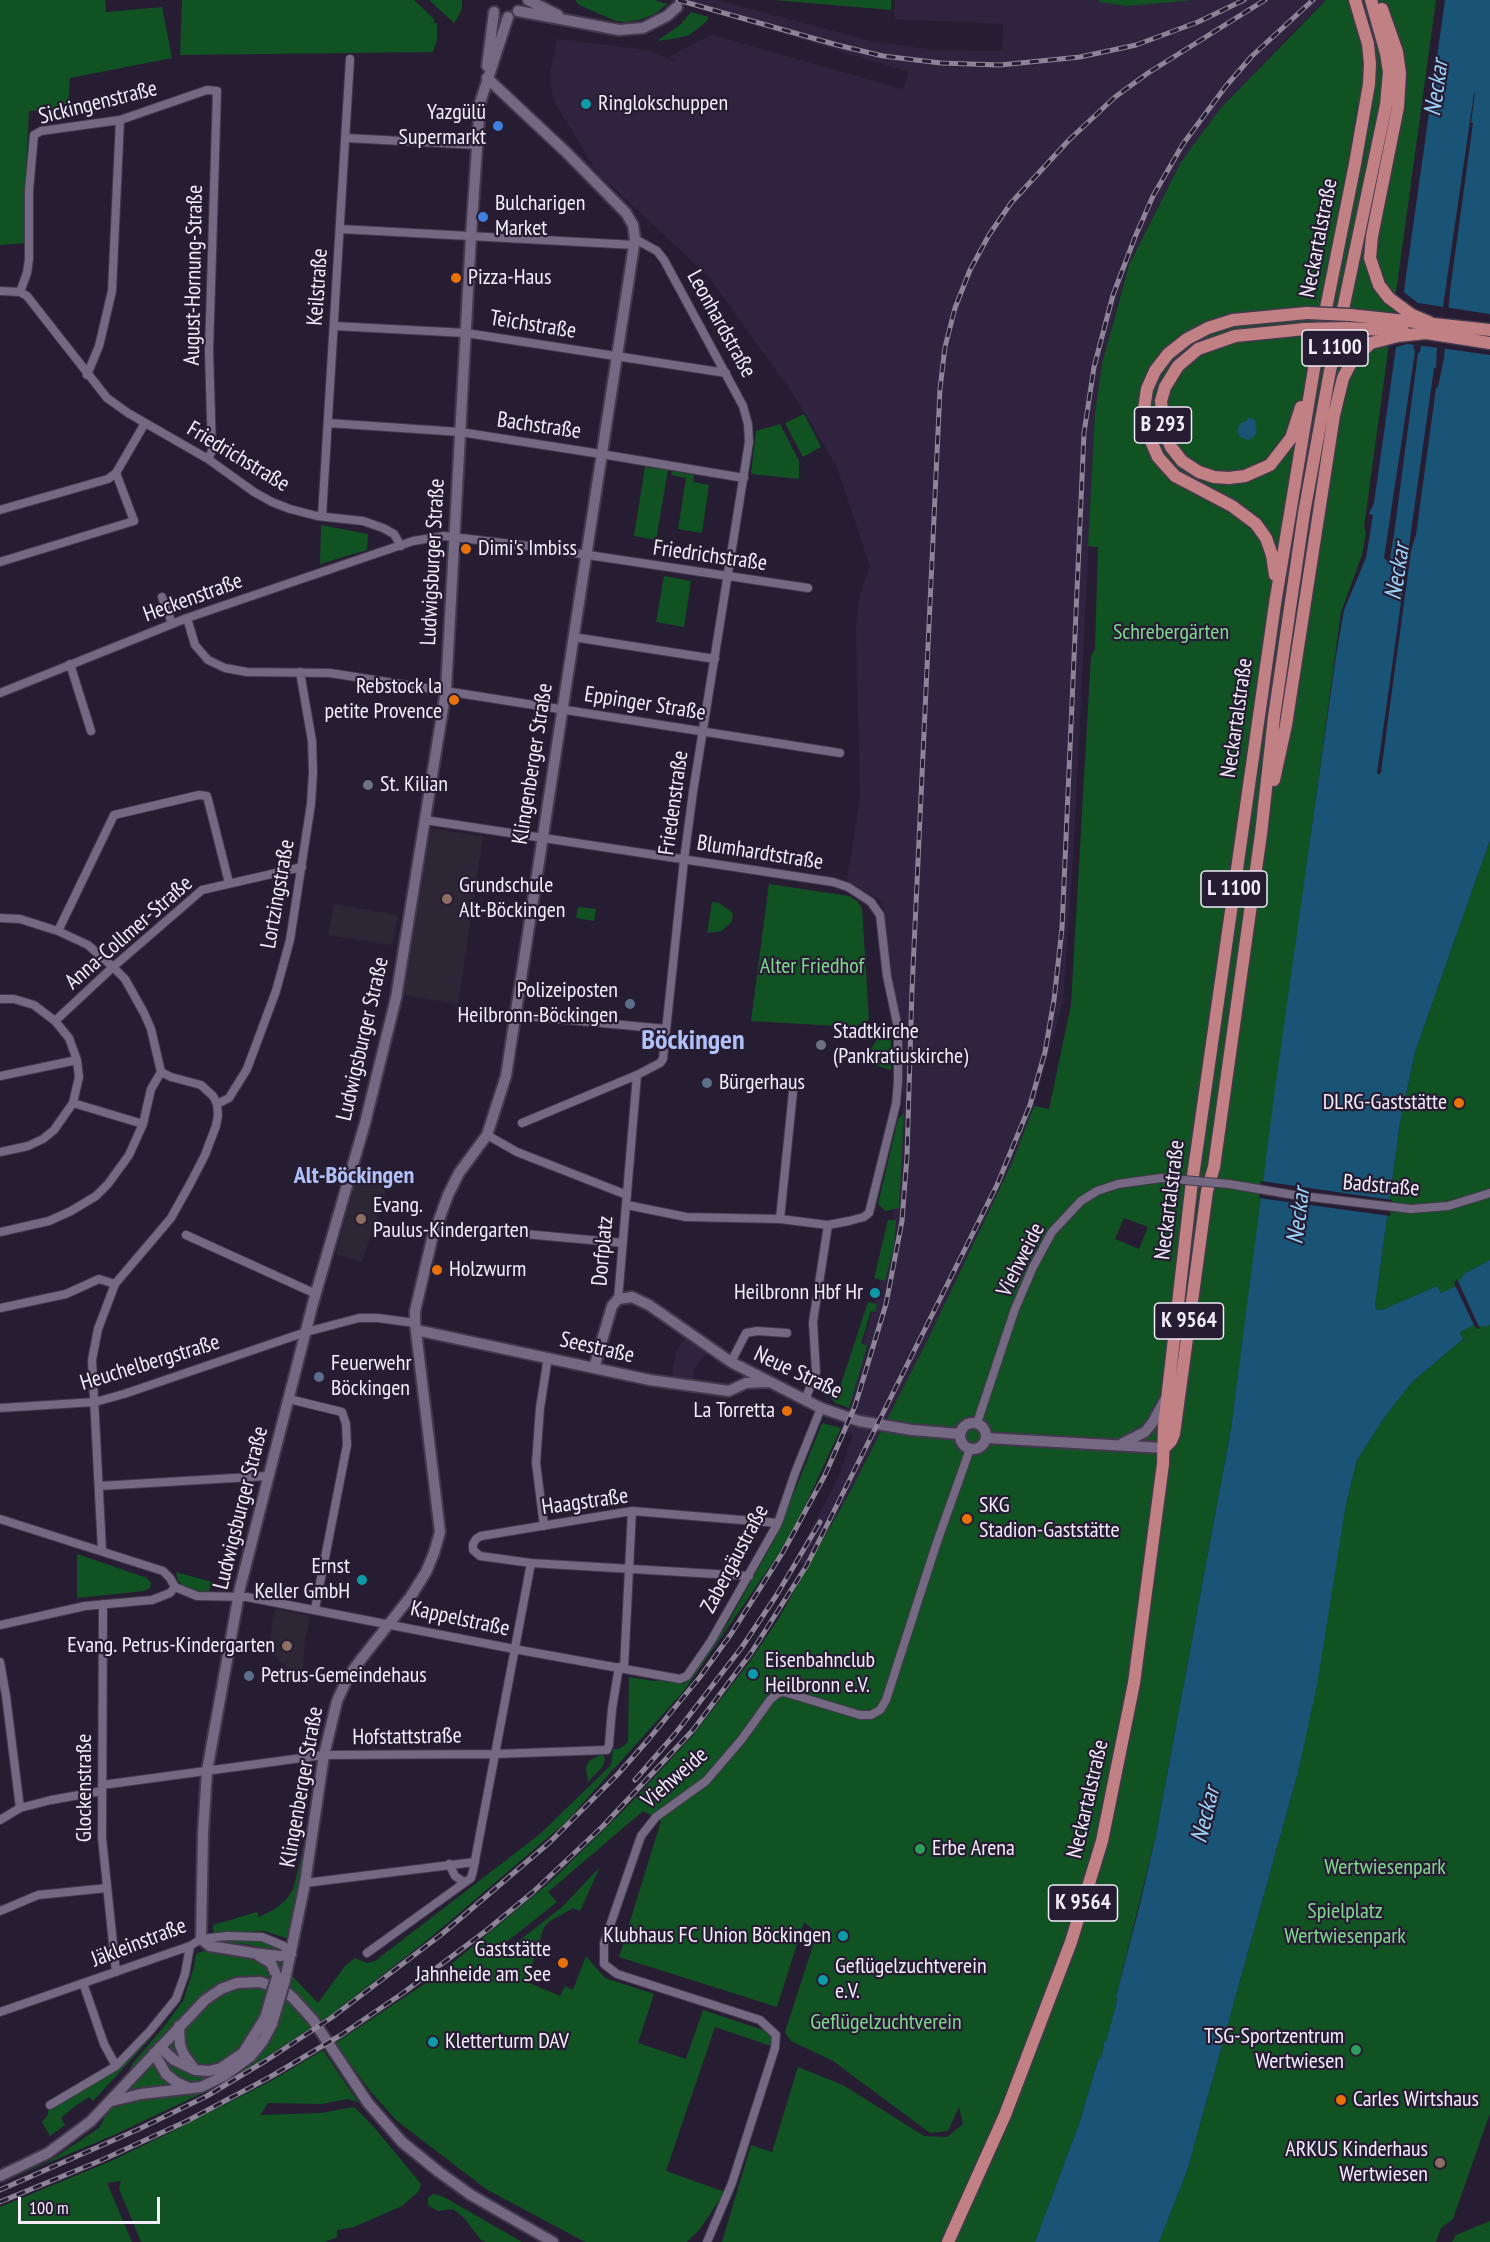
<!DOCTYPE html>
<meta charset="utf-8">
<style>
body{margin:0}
#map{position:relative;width:1490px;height:2242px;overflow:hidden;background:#271d33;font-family:"PT Sans Narrow",sans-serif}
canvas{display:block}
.scale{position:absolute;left:18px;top:2197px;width:142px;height:27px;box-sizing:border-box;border:3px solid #f3ecfb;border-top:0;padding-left:8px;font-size:18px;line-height:21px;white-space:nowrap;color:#f3ecfb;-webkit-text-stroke:4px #271d33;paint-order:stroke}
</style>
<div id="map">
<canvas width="1490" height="2242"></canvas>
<div class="scale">100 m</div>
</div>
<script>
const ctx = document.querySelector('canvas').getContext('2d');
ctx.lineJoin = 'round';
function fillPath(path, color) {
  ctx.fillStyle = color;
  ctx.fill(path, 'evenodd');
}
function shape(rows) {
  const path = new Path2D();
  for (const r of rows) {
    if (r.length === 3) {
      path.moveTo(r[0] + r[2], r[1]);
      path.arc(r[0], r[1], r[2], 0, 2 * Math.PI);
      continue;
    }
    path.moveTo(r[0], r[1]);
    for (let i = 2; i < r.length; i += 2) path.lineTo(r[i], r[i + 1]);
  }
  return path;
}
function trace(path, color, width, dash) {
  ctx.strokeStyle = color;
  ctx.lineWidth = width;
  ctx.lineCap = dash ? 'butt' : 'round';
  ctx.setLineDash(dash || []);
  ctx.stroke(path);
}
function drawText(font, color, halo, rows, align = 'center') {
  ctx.font = font + ' "PT Sans Narrow",sans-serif';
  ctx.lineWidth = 4.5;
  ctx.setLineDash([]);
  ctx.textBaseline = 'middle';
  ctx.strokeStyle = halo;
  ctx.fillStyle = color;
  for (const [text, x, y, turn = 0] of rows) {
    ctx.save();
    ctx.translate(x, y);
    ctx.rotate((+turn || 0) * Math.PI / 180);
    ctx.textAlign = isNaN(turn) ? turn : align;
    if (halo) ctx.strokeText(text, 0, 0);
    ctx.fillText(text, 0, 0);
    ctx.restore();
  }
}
fillPath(shape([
 [671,0,717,0,871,41,935,50,1002,51,1003,24,894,19,895,0,1325,0,1265,61,1181,162,1129,265,1114,315,1095,413,1074,842,1063,1002,1034,1106,1012,1163,928,1339,851,1490,807,1568,795,1558,838,1479,853,1435,841,1428,891,1241,903,1098,903,1054,882,901,847,881,860,797,856,628,859,597,870,567,837,467,795,397,709,277,597,172,555,103,551,88,551,70,557,39,647,50,677,62,669,57,712,35,903,89,909,72],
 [686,1338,707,1352,694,1369,693,1379,672,1376,676,1351]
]), '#30233f');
fillPath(shape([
 [431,828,483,837,458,1004,403,995],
 [334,904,398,915,392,945,328,935],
 [357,1175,388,1184,362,1262,336,1254],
 [275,1609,310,1616,305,1641,302,1681,268,1650]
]), '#2d2635');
fillPath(shape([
 [0,0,105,0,106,12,162,7,172,58,70,78,68,108,29,111,25,189,28,243,0,245],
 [182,0,414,0,434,19,434,23,437,23,437,40,433,52,180,55],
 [429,0,462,0,462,8,457,19,454,23],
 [575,0,654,0,667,4,655,14,639,20,626,22,616,21,579,5],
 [774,0,891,0,891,10],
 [1099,0,1194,0,1127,6,1099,2],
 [1326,0,1436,0,1364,527,1366,532,1362,555,1341,612,1231,1429,1156,1835,1116,1997,1117,1998,1115,2009,1106,2043,1104,2042,1102,2056,1098,2060,1080,2121,1035,2242,722,2242,751,2145,772,2152,798,2067,843,2085,924,2136,947,2137,963,2124,959,2107,948,2131,930,2133,833,2061,791,2041,785,2032,817,1933,804,1922,777,2007,619,1957,661,1821,643,1811,548,1892,557,1902,499,1948,502,1954,562,1907,600,1867,580,1911,573,1908,550,1921,544,1927,527,1982,560,1996,565,1986,573,1990,586,1956,605,1978,654,1994,638,2043,686,2059,703,2010,772,2033,771,2046,715,2027,666,2171,725,2192,699,2230,687,2242,585,2242,486,2189,396,2120,371,2092,335,2043,438,1975,549,1883,623,1811,694,1734,750,1661,779,1618,807,1568,851,1490,928,1339,1012,1163,1034,1106,1049,1109,1071,1005,1091,656,1095,649,1098,547,1088,546,1095,413,1102,364,1129,265,1181,162,1220,109],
 [1124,1218,1148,1227,1139,1249,1115,1239],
 [691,12,709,17,706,22,689,35,678,38,657,41,680,25],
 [804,414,821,447,803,457,785,423],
 [780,424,799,461,799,479,751,474,756,431],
 [645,467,668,470,656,540,634,536],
 [672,471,694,475,693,482,709,485,702,533,678,529,686,478,671,475],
 [321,525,368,534,367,550,320,564],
 [664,576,691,581,684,627,656,622],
 [1490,840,1490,1260,1464,1274,1456,1286,1441,1293,1437,1286,1382,1310,1376,1309,1375,1305,1400,1123,1415,1052],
 [769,884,849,896,857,901,862,908,869,1020,854,1027,751,1021],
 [712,902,719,903,733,913,731,923,721,931,707,933],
 [578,907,596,909,594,921,576,918],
 [884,1029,891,1029,891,1070,863,1061],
 [904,1113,899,1208,885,1211,878,1204,898,1119],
 [888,1220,896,1220,894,1246,885,1281,874,1278],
 [868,1302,877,1304,875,1312,871,1311,861,1343,867,1346,849,1408,835,1403,830,1397,827,1387,840,1387],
 [1474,1325,1486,1327,1490,1325,1490,2113,1453,2219,1441,2228,1436,2242,1159,2242,1187,2171,1298,1772,1346,1504,1357,1460,1384,1418,1412,1382,1463,1339,1460,1332],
 [822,1423,841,1428,805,1506,780,1552,684,1691,565,1823,430,1938,329,2016,232,2079,114,2135,0,2183,48,2162,99,2128,133,2063,166,2024,183,2001,194,1967,196,1954,210,1948,276,1959,318,2003,345,1966,355,1958,367,1963,375,1961,540,1834,611,1765,613,1749,619,1749,628,1742,629,1677,654,1681,667,1680,684,1684,725,1628,777,1535],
 [77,1554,147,1578,151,1583,150,1588,144,1591,77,1598],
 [176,1572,212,1582,209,1592,193,1591,186,1588,178,1581],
 [603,1754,605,1759,603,1766,588,1782,586,1767,590,1760],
 [303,1851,307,1852,301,1889,294,1899,296,1909,292,1940,264,1931,214,1935,213,1925,257,1912,259,1917,275,1909,286,1900,293,1889],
 [222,1938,267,1941,278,1945,283,1950,278,1951,246,1944,221,1942],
 [149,2036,151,2038,93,2101,89,2097,75,2106,61,2118,65,2125,50,2136,42,2122,48,2115,48,2109,116,2068],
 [323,2050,358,2102,347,2099,322,2104,268,2103,260,2115,321,2113,354,2107,373,2126,421,2184,419,2191,402,2206,354,2227,337,2230,337,2237,325,2242,141,2242,119,2189,121,2181,107,2183,132,2242,0,2242,0,2207,111,2161,173,2131,271,2081],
 [433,2194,444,2197,522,2242,486,2242,481,2240,463,2217,453,2209,438,2211,428,2205,428,2198],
 [1490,2221,1490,2242,1452,2242,1456,2235]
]), '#115222');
fillPath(shape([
 [1445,0,1490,0,1490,840,1415,1052,1400,1123,1375,1305,1376,1309,1382,1310,1437,1286,1441,1293,1456,1286,1464,1274,1490,1260,1490,1325,1486,1327,1474,1325,1460,1332,1463,1339,1412,1382,1384,1418,1357,1460,1346,1504,1317,1685,1298,1772,1187,2171,1159,2242,1035,2242,1080,2121,1098,2060,1102,2056,1104,2042,1106,2042,1115,2009,1117,1999,1116,1997,1140,1904,1156,1835,1231,1429,1275,1089,1336,656,1344,610,1366,558,1371,528,1373,515,1369,514,1374,503],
 [1474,93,1475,93,1471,123,1473,123,1450,291,1444,358,1438,387,1436,388,1416,535,1411,551,1381,772,1379,775,1377,773,1434,368,1436,368,1437,348],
 [1413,345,1421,346,1420,352,1418,353,1394,534,1390,559,1387,561,1384,558,1415,352],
 [1247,417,1256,420,1255,423,1257,432,1254,437,1248,440,1240,437,1237,431,1241,423,1248,420]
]), '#195376');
fillPath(shape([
 [1401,290,1418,303,1490,314,1490,355,1441,348,1444,325,1440,348,1407,344,1393,348],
 [1261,1181,1392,1200,1390,1216,1259,1198],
 [1457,1279,1480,1329,1476,1328,1474,1325,1454,1283]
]), '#271d33');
const street = shape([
 [346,138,477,145],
 [340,229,635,245],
 [0,291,20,292,27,296,107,398,128,413,208,459,254,492,272,502,290,509,317,516,363,521,383,528,394,534,401,546],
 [20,292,27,273,29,259,29,190,34,135,41,131,120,120,207,90,217,91,209,351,212,451,208,459],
 [334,326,466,333,726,373],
 [87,375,99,346,112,291,120,120],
 [328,423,460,432,601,454,744,478],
 [0,510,108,479,116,473],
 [322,516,350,59],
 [0,562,134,521,116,473,145,423],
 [162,597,172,623],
 [187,618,195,645,208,660,225,668,247,672,330,673,840,753],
 [573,637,715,659],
 [70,664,91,731],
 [0,693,187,618,413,541,444,536,528,546,808,588],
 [425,820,833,882,848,887,865,898,871,902,880,915,887,976,898,1028,898,1082,896,1104,869,1213,864,1217,849,1221,828,1225,780,1219,686,1217,627,1205],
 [0,918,20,919,58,931,88,945,113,967,125,979,144,1013,151,1029,161,1072,171,1077,201,1085,213,1096,217,1104,218,1115,216,1126,205,1155,190,1184,171,1218,115,1284,98,1329,92,1360,102,1550],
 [58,931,114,815,199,795,207,796,229,883],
 [0,999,14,999,34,1005,55,1021,69,1038,77,1060,79,1077,73,1103,54,1130,43,1139,28,1146,0,1152],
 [515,1015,666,1029],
 [55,1021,113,967,202,890,302,867],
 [0,1076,77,1060],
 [73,1103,143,1124],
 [217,1104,229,1098,247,1069,276,991,290,940,311,804,313,772,312,741,300,672],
 [522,1123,637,1075],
 [487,1135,517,1152,627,1195],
 [1229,1184,1294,1195,1411,1209,1448,1206,1490,1193],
 [780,1219,794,1082],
 [0,1232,49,1221,71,1211,96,1196,108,1184,129,1155,143,1124,151,1089,161,1072],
 [514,1233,623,1243],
 [186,1235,316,1294],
 [618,1299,637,1075,660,1063,663,1059,684,860,693,792,749,442,748,424,743,406,664,260,657,251,635,239],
 [0,1308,66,1294,99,1279,115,1284],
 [731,1362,746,1333,757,1331,787,1333],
 [289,1399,342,1412,346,1424,347,1445,315,1609],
 [805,1400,816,1372,813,1322,828,1225],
 [0,1408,95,1402,124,1394,306,1332,359,1318,378,1318,415,1323],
 [977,1423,1015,1309,1033,1267,1052,1232,1081,1201,1097,1191,1118,1184,1161,1178],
 [99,1486,268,1476],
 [0,1519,163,1571,170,1578,175,1587,197,1596,247,1597,514,1649,680,1679,687,1676,711,1641,778,1523,795,1473,821,1408],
 [544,1526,536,1463,540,1408,548,1357],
 [749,1576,531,1563,480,1556,473,1550,473,1544,476,1539,481,1536,632,1511,778,1523],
 [103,1604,102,1838,116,1972],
 [0,1625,85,1606,152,1600,170,1593,175,1587],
 [0,1662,6,1696,20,1808],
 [624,1668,632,1511],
 [102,1785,324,1755,495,1754,607,1750,609,1745,612,1709,619,1667],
 [0,1820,20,1808,51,1800,102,1791],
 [449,1864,455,1876,464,1882],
 [305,1883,475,1862],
 [0,1911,38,1895,107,1888],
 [367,1953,471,1878,473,1871,531,1563],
 [83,1983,104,2044,116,2066],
 [0,2012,190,1946,201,1939,227,1936,262,1937,284,1946,291,1954],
 [50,2105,116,2066,149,2032,176,1999,185,1974,190,1946],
 [707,2242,732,2183,775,2048,776,2035,760,2020,617,1974,604,1964,604,1943,641,1836,656,1817,706,1781,742,1739,770,1700,778,1693,784,1692,860,1715,871,1715,880,1710,886,1700,936,1545,970,1449]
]);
const secondary = shape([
 [528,0,558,15],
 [518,11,619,30,643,28,667,16,677,7],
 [487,66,494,12],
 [416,1330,650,1380,729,1391,746,1383,769,1382],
 [594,1368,612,1306,618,1299,632,1297,649,1305,731,1362,821,1408,859,1421,912,1430,960,1434],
 [973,1436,13],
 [986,1438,1164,1448],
 [1123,1443,1145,1432,1153,1422,1165,1400],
 [291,1954,280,1956,253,1953,210,1946,201,1939,203,1833,207,1771,240,1588,313,1303,365,1123,396,998,446,690,471,236,480,103,508,17],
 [259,1956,271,1963,277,1977],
 [285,1980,305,1883,324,1755,337,1701,348,1677,362,1658,411,1596,426,1572,434,1553,440,1532,415,1323,415,1311,432,1239,448,1195,459,1173,487,1135,506,1076,635,239,633,225,626,213,567,153,487,78],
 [179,2026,180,2045,184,2055,193,2067],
 [160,2047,174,2060,195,2070,209,2071,221,2068,243,2053,265,2018],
 [154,2053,166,2074,176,2082,189,2088],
 [112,2101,141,2094,201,2087,224,2076,250,2057,263,2041,272,2024],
 [0,2176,48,2153,91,2121,205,2000,221,1989,237,1983,260,1982,284,1990,294,1999,313,2020,368,2103,402,2142,439,2172,471,2195,553,2242]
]);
const primary = shape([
 [1382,9,1397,52,1400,73,1398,107,1372,236,1370,258,1379,285,1389,298,1412,315,1429,322],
 [1350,315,1490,330],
 [1347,328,1403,331],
 [1420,332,1490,343],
 [1301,407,1291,438,1270,465,1245,476,1229,478,1214,477,1199,472,1182,461,1171,447,1164,431,1161,401,1165,387,1178,366,1198,349,1235,336,1305,329],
 [1275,575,1272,555,1266,538,1256,524,1232,506,1175,476,1158,457,1147,432,1144,409,1147,389,1155,371,1168,354,1187,339,1208,328,1233,320,1307,313],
 [1274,780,1286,725,1334,415,1343,378,1353,359,1371,343,1398,336,1426,333],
 [1164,1448,1171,1441,1174,1434,1207,1191,1214,1167,1261,834,1274,717,1304,513,1330,371,1386,105,1389,72,1386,53,1371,0],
 [948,2242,1005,2115,1071,1942,1102,1841,1134,1683,1163,1464,1164,1426,1191,1190,1275,604,1315,363,1355,164,1369,84,1370,64,1368,44,1355,0]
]);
trace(street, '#42394c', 10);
trace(secondary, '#42394c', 14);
trace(primary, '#42394c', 15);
trace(street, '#746882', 8);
trace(secondary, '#746882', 10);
trace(primary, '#c18084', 12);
const rail = shape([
 [678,0,837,45,883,56,941,63,1000,65,1080,57,1136,45,1198,22,1244,0],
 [635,1780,675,1734,742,1647,776,1596,820,1522],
 [0,2190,139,2129,207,2096,267,2060,331,2018,442,1934,550,1842,618,1774,648,1740,700,1677,731,1634,783,1552,825,1475,855,1406,886,1304,902,1221,907,1156,912,990,940,389,945,347,955,308,970,270,989,235,1011,203,1069,140,1115,97,1148,73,1265,0],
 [0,2202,102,2160,187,2121,270,2077,341,2035,403,1993,487,1930,533,1892,602,1827,693,1730,751,1653,807,1565,997,1185,1030,1105,1045,1052,1054,1000,1062,928,1084,433,1094,367,1113,295,1135,237,1153,196,1183,144,1226,86,1252,56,1313,0]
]);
trace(rail, '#8d8497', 5);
trace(rail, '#271d33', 3, [9]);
const streetBridge = shape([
 [1161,1178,1229,1184]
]);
const secondaryBridge = shape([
 [265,2018,277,1977],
 [272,2024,285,1980]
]);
const primaryBridge = shape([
 [1307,313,1350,315],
 [1305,329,1347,328]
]);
trace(streetBridge, '#42394c', 10, []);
trace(secondaryBridge, '#42394c', 14, []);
trace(primaryBridge, '#42394c', 15, []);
trace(streetBridge, '#746882', 8);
trace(secondaryBridge, '#746882', 10);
trace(primaryBridge, '#c18084', 12);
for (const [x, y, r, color] of [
 [586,104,6,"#0f9aa8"],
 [498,126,6,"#3f7fe0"],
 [483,217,6,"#3f7fe0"],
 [456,278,6,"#e8710a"],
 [466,549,6,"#e8710a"],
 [454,700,6,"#e8710a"],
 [368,785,6,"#6b7280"],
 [447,899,6,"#8d6e63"],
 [630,1004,6,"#5c6f8a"],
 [821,1045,6,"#6b7280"],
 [707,1083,6,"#5c6f8a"],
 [1459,1103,6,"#e8710a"],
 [361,1219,6,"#8d6e63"],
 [437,1270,6,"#e8710a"],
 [875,1293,6,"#0f9aa8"],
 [319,1377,6,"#5c6f8a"],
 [787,1411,6,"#e8710a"],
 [967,1519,6,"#e8710a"],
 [362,1580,6,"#0f9aa8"],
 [287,1646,6,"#8d6e63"],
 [753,1674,6,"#0f9aa8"],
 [249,1676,6,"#5c6f8a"],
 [920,1849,6,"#2e9e5b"],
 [843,1936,6,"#0f9aa8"],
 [563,1963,6,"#e8710a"],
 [823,1980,6,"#0f9aa8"],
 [433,2042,6,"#0f9aa8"],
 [1356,2050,6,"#2e9e5b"],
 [1341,2100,6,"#e8710a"],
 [1440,2163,6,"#8d6e63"]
]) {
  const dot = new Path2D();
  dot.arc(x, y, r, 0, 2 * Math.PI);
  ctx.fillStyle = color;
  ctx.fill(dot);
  trace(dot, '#271d33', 2);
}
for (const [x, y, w] of [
 [1335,348,66],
 [1163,425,57],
 [1234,889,66],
 [1189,1321,69],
 [1083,1903,69]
]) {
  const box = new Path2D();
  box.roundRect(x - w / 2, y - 18, w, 36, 4.5);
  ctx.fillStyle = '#271d33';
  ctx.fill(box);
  trace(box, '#f3ecfb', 1.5);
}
drawText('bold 21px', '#f3ecfb', null, [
 ["L 1100",1335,348],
 ["B 293",1163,425],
 ["L 1100",1234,889],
 ["K 9564",1189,1321],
 ["K 9564",1083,1903]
]);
drawText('22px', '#f3ecfb', '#271d33', [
 ["Sickingenstraße",98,103,-14],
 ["Neckartalstraße",1319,238,-79],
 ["August-Hornung-Straße",194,275,-89],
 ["Keilstraße",318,287,-86],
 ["Leonhardstraße",721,324,61],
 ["Teichstraße",533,325,9],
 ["Bachstraße",539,426,8],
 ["Friedrichstraße",238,457,31],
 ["Friedrichstraße",710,556,8],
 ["Ludwigsburger Straße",433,562,-87],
 ["Heckenstraße",193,598,-20],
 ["Eppinger Straße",645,704,9],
 ["Neckartalstraße",1237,718,-82],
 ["Klingenberger Straße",533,764,-81],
 ["Friedenstraße",674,803,-82],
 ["Blumhardtstraße",760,853,9],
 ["Lortzingstraße",278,894,-80],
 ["Anna-Collmer-Straße",129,933,-41],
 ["Ludwigsburger Straße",363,1039,-77],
 ["Badstraße",1381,1186,5],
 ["Neckartalstraße",1170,1200,-83],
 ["Dorfplatz",603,1251,-85],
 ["Viehweide",1021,1260,-63],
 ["Seestraße",597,1348,13],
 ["Heuchelbergstraße",150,1363,-17],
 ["Neue Straße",798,1373,25],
 ["Haagstraße",585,1502,-8],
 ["Ludwigsburger Straße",241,1508,-76],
 ["Zabergäustraße",735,1559,-62],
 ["Kappelstraße",460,1619,12],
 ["Hofstattstraße",407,1737,-1],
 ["Viehweide",675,1778,-41],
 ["Klingenberger Straße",302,1787,-80],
 ["Glockenstraße",85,1788,-90],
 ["Neckartalstraße",1088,1799,-77],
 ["Jäkleinstraße",139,1943,-21]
]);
drawText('22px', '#f3ecfb', '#271d33', [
 ["Ringlokschuppen",598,104],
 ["Yazgülü",486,113,"right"],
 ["Supermarkt",486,138,"right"],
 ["Bulcharigen",495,204],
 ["Market",495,229],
 ["Pizza-Haus",468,278],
 ["Dimi's Imbiss",478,549],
 ["Rebstock la",442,687,"right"],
 ["petite Provence",442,712,"right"],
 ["St. Kilian",380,785],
 ["Grundschule",459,886],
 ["Alt-Böckingen",459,911],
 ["Polizeiposten",618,991,"right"],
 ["Heilbronn-Böckingen",618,1016,"right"],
 ["Stadtkirche",833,1032],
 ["(Pankratiuskirche)",833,1057],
 ["Bürgerhaus",719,1083],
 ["DLRG-Gaststätte",1447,1103,"right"],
 ["Evang.",373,1206],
 ["Paulus-Kindergarten",373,1231],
 ["Holzwurm",449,1270],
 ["Heilbronn Hbf Hr",863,1293,"right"],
 ["Feuerwehr",331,1364],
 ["Böckingen",331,1389],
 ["La Torretta",775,1411,"right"],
 ["SKG",979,1506],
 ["Stadion-Gaststätte",979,1531],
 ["Ernst",350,1567,"right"],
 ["Keller GmbH",350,1592,"right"],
 ["Evang. Petrus-Kindergarten",275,1646,"right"],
 ["Eisenbahnclub",765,1661],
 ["Heilbronn e.V.",765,1686],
 ["Petrus-Gemeindehaus",261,1676],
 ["Erbe Arena",932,1849],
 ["Klubhaus FC Union Böckingen",831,1936,"right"],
 ["Gaststätte",551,1950,"right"],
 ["Jahnheide am See",551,1975,"right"],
 ["Geflügelzuchtverein",835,1967],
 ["e.V.",835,1992],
 ["TSG-Sportzentrum",1344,2037,"right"],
 ["Wertwiesen",1344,2062,"right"],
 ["Kletterturm DAV",445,2042],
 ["Carles Wirtshaus",1353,2100],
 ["ARKUS Kinderhaus",1428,2150,"right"],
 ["Wertwiesen",1428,2175,"right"]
], 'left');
drawText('22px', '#80d78e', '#271d33', [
 ["Schrebergärten",1171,633],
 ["Alter Friedhof",812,967],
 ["Wertwiesenpark",1385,1868],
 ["Spielplatz",1345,1912],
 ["Wertwiesenpark",1345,1937],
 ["Geflügelzuchtverein",886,2023]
]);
drawText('italic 24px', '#9cd3fb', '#271d33', [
 ["Neckar",1437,88,-82],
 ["Neckar",1398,572,-81],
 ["Neckar",1299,1216,-83],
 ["Neckar",1206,1815,-76]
]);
drawText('bold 24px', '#b1c1f8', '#271d33', [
 ["Alt-Böckingen",354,1176]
]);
drawText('bold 28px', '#b1c1f8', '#271d33', [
 ["Böckingen",693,1041]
]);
</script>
